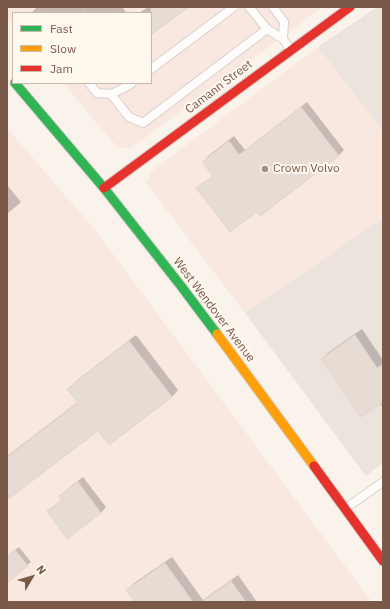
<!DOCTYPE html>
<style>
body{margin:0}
#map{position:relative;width:390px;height:609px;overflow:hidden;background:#f9f3ec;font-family:"IBM Plex Sans",sans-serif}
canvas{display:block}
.frame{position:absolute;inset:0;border:8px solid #7a5949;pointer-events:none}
.legend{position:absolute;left:12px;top:12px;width:140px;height:72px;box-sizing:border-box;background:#fff8ef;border:1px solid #cab8ad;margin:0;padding:5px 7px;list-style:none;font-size:12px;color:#7a5949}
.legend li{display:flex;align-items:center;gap:8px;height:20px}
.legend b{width:20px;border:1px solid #cab8ad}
.north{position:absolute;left:12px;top:557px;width:40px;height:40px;-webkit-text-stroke:3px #fff8ef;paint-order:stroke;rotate:52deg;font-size:11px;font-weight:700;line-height:16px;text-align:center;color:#7a5949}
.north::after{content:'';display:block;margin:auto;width:14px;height:18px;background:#7a5949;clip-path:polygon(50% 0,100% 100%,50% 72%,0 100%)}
</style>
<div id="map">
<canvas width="390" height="609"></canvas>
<div class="frame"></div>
<ul class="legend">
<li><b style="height:5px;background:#30b455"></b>Fast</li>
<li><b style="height:5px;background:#ff9f0a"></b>Slow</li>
<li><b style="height:5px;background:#e5322d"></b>Jam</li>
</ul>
<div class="north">N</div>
</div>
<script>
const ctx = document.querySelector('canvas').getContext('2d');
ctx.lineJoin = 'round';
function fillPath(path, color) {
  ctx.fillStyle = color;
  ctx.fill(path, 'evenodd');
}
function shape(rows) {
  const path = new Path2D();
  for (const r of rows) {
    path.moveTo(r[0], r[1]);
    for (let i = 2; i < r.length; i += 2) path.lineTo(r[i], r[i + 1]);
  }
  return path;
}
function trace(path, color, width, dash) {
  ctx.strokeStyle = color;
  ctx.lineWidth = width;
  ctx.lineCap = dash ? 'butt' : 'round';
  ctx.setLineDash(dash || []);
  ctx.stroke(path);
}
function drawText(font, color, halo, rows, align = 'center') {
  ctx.font = font + ' "IBM Plex Sans",sans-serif';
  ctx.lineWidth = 4;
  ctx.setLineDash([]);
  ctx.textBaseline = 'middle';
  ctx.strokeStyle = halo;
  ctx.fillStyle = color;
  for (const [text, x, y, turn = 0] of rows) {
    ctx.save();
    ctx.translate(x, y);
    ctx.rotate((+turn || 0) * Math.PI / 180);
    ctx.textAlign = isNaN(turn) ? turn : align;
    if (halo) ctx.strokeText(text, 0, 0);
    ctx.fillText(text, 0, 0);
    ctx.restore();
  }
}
fillPath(shape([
 [7,7,323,7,131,148,118,148,63,83,151,83,151,13,13,13,13,26,7,19],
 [318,47,383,132,383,218,245,313,146,183,150,174,154,169],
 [7,128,95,230,372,602,7,602]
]), '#f9e8e0');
fillPath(shape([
 [377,7,383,7,383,132,318,47],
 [383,218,383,463,366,476,245,313]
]), '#ece3dd');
fillPath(shape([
 [37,7,122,7,127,13,85,13,83,11,80,13,31,13],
 [148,7,184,7,151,34,151,13,139,13],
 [307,102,344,150,339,155,261,215,257,210,203,183,214,175,203,162,208,156,234,136,245,150],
 [7,185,21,202,7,214],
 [362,329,383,360,383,408,380,403,322,359,329,352],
 [136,335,178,390,172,397,110,444,98,429,7,499,7,456,78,402,68,389,75,382],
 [83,477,106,507,101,513,54,506,63,499,60,496,65,491],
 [19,547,31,562,7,581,7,556],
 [172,557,203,600,238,575,257,602,136,602,128,590,134,583]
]), '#0003');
const building = shape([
 [151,7,189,7,151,35,151,7],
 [301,107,339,156,260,216,257,212,230,232,196,188,213,176,202,162,229,141,239,155,301,107],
 [355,335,377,368,383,364,383,402,361,417,321,359,355,335],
 [129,341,172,397,109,445,98,431,7,500,7,457,78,403,67,389,129,341],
 [78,482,101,513,67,539,47,511,62,500,59,496,78,482],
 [15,550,28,566,7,583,7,556,15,550],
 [165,563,193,602,135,602,126,590,165,563],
 [231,581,246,602,202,602,231,581]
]);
fillPath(building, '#e6dcd3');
trace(building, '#e2d6ce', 1);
const lane = shape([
 [249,7,267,29,283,39,290,49],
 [273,7,284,22,283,39],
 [151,69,234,7],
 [89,83,97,93,111,94,126,87,132,83],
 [111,94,129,117,143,123,267,29],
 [346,508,383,482]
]);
const fast = shape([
 [15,83,104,188,181,286,217,334]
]);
const slow = shape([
 [217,334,314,466]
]);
const jam = shape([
 [104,188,350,7],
 [314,466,383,561]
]);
trace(lane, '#d8d0ca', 10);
trace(fast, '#d9cfc8', 11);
trace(slow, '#d9cfc8', 11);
trace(jam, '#d9cfc8', 11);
trace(lane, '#fefdfc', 8);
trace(fast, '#30b455', 9);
trace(slow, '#ff9f0a', 9);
trace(jam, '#e5322d', 9);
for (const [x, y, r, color] of [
 [265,169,4,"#a68f82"]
]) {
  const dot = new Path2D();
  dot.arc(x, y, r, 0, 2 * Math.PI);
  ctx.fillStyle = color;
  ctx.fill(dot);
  trace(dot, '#fff8ef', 1.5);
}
drawText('12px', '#7a5949', '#fff8ef', [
 ["Camann Street",219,87,-37],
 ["West Wendover Avenue",214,310,53]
]);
drawText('12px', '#7a5949', '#fff8ef', [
 ["Crown Volvo",273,169]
], 'left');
</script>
